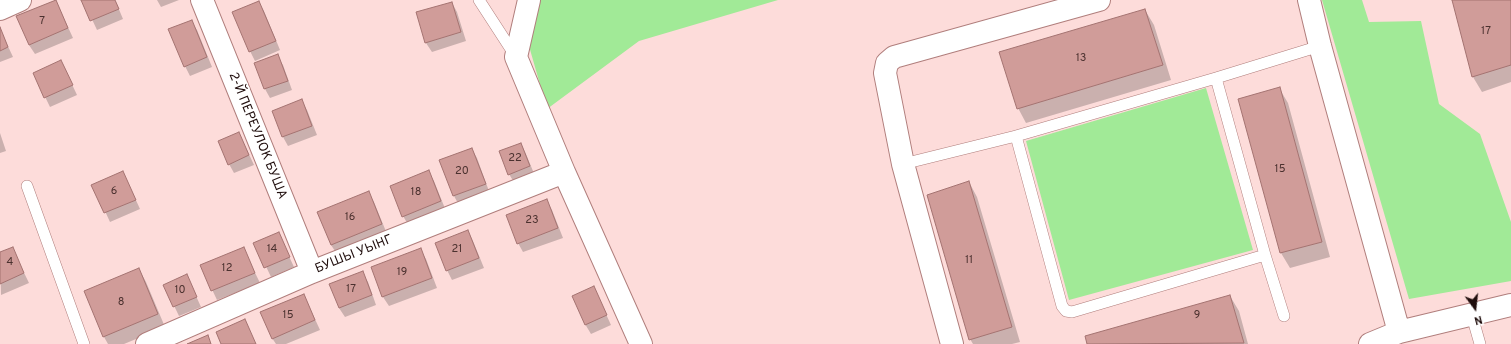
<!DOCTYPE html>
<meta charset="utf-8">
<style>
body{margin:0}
#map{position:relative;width:1511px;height:344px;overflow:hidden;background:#fddcda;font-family:Overpass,sans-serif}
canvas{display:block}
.north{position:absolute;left:1455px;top:288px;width:40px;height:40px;-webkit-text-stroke:3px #fff;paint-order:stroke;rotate:165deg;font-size:11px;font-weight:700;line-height:16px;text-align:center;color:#1f0d0c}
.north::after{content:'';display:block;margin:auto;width:14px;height:18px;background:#1f0d0c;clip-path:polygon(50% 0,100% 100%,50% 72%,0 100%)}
</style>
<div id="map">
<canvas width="1511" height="344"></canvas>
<div class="north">N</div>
</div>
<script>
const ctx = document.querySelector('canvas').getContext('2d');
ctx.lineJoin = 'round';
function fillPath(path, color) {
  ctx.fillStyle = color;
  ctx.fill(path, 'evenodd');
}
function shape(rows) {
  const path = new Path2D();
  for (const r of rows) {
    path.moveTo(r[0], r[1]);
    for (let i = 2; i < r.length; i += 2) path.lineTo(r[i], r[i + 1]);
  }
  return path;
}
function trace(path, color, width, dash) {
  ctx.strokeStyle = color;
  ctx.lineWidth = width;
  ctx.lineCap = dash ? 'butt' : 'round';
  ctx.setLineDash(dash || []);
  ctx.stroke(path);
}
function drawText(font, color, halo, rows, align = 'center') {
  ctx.font = font + ' Overpass,sans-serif';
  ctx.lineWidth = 3;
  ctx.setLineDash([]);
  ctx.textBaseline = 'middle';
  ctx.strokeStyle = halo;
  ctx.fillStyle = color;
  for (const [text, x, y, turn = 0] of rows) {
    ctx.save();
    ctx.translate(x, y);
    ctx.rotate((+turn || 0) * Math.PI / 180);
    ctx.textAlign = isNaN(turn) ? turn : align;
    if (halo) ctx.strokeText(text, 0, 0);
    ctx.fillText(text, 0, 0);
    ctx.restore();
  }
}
fillPath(shape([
 [540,0,778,0,639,41,547,109,529,46],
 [1322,0,1362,0,1369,22,1421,21,1439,104,1480,134,1511,222,1511,281,1409,299],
 [1206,88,1253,250,1069,300,1026,141]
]), '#a1ea97');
fillPath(shape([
 [83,0,115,0,123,19,97,30],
 [157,0,179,0,161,7],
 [1453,0,1511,0,1511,82,1482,92,1473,77],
 [56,1,73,38,35,54,29,45],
 [259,2,264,11,280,50,255,61,250,51],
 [452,3,457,12,466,41,432,52,426,43],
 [1145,10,1154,25,1171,80,1026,123,1018,108],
 [191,21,197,30,212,67,190,76,185,66],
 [0,29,13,57,0,62],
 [277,56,283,65,292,90,270,98,265,89,255,64],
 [61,61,77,95,50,107,34,74],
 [1279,88,1288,103,1330,257,1290,268,1281,253,1239,99],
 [302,101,307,110,317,135,288,146,283,137],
 [0,133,6,151,0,153],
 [239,133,254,165,234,173,229,164],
 [521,144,526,154,535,176,515,184,509,174],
 [472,149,477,158,490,194,459,205,454,196,440,160],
 [428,171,434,181,446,211,409,226,403,216],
 [123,172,140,209,110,222,93,185],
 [969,182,977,197,1020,342,1012,344,973,344,970,339],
 [368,192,374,202,387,234,337,254,331,245,318,213],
 [547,201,552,210,563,238,523,252,518,243],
 [468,231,473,241,484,268,452,280,447,270],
 [278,233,294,267,271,277,255,243],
 [12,248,29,283,1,295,0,253],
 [243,248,260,283,217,300,201,266],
 [420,249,426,259,437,288,389,306,383,297,372,268],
 [139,269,146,282,165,327,124,344,108,344,104,337],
 [362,272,368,282,376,305,345,317,339,308],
 [187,276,201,307,179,316,164,285],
 [594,288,611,325,591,334,585,324],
 [304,295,320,330,286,344,276,344,272,338],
 [1230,296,1239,311,1248,344,1088,344,1086,337]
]), '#0003');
const building = shape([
 [56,0,68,28,29,45,16,16,56,0],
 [81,0,115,0,119,9,90,21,81,0],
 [1452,0,1511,0,1511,65,1472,77,1452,0],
 [259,1,276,41,249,52,232,12,259,1],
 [452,2,461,32,425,43,416,12,452,2],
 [1145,9,1163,65,1017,109,999,52,1145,9],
 [192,20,207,57,184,67,168,29,192,20],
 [0,27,8,47,0,51,0,27],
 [278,54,288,81,264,89,254,63,278,54],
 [61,60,73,85,44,98,33,73,61,60],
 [1280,87,1322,242,1280,253,1238,99,1280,87],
 [302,99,312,126,282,137,272,111,302,99],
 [239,132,249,155,228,165,218,141,239,132],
 [521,143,530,166,508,175,499,151,521,143],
 [472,148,486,184,453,196,439,160,472,148],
 [429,170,441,201,402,217,390,186,429,170],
 [123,171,136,200,104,213,91,185,123,171],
 [969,181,1012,327,969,340,927,195,969,181],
 [369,191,382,224,331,245,317,212,369,191],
 [547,199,558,228,517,244,506,215,547,199],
 [468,230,479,258,446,271,435,243,468,230],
 [279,232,290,257,264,268,253,243,279,232],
 [13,247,24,273,0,284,0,252,13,247],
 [244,247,255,273,211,291,200,265,244,247],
 [421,248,432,278,382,297,371,267,421,248],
 [139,268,158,314,103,337,84,291,139,268],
 [363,271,372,295,339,308,329,284,363,271],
 [187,274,197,297,173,307,163,285,187,274],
 [594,286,607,315,585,325,572,296,594,286],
 [304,294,315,320,272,339,260,312,304,294],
 [1230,295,1244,343,1087,344,1085,336,1230,295],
 [245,319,256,344,221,344,216,332,245,319],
 [208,335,211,344,187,344,208,335]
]);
fillPath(building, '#d09c99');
trace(building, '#a47371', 1);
const service = shape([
 [479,0,516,57],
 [1216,78,1320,46],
 [903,164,1016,136],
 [27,186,84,344],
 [1265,255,1072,312,1066,311,1062,306,1016,136,1216,78,1265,255,1284,316],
 [1472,316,1480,344]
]);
const minor = shape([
 [202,0,312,272],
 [529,0,516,57,564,172,641,344],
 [1309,0,1320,46,1399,332],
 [0,9,20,0],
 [147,344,312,272,564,172],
 [952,344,903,164,885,73,887,63,894,57,1099,0],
 [1370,344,1399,332,1511,305]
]);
trace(service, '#b07e7c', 12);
trace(minor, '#b07e7c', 24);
trace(service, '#fff', 11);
trace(minor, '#fff', 22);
drawText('11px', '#4b312f', null, [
 ["7",42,22],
 ["17",1486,32],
 ["13",1081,59],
 ["22",515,159],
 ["15",1280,170],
 ["20",462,172],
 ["6",114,192],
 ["18",416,193],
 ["16",350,218],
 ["23",532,221],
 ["14",272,250],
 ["21",457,250],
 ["11",969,261],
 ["4",10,263],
 ["12",227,269],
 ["19",402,273],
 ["17",351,290],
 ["10",180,291],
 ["8",121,303],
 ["15",288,316],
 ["9",1197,316]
]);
drawText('13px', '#1f0d0c', '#fff', [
 ["2-Й ПЕРЕУЛОК БУША",257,136,68],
 ["БУШЫ УЫНГ",354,255,-22]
]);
</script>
